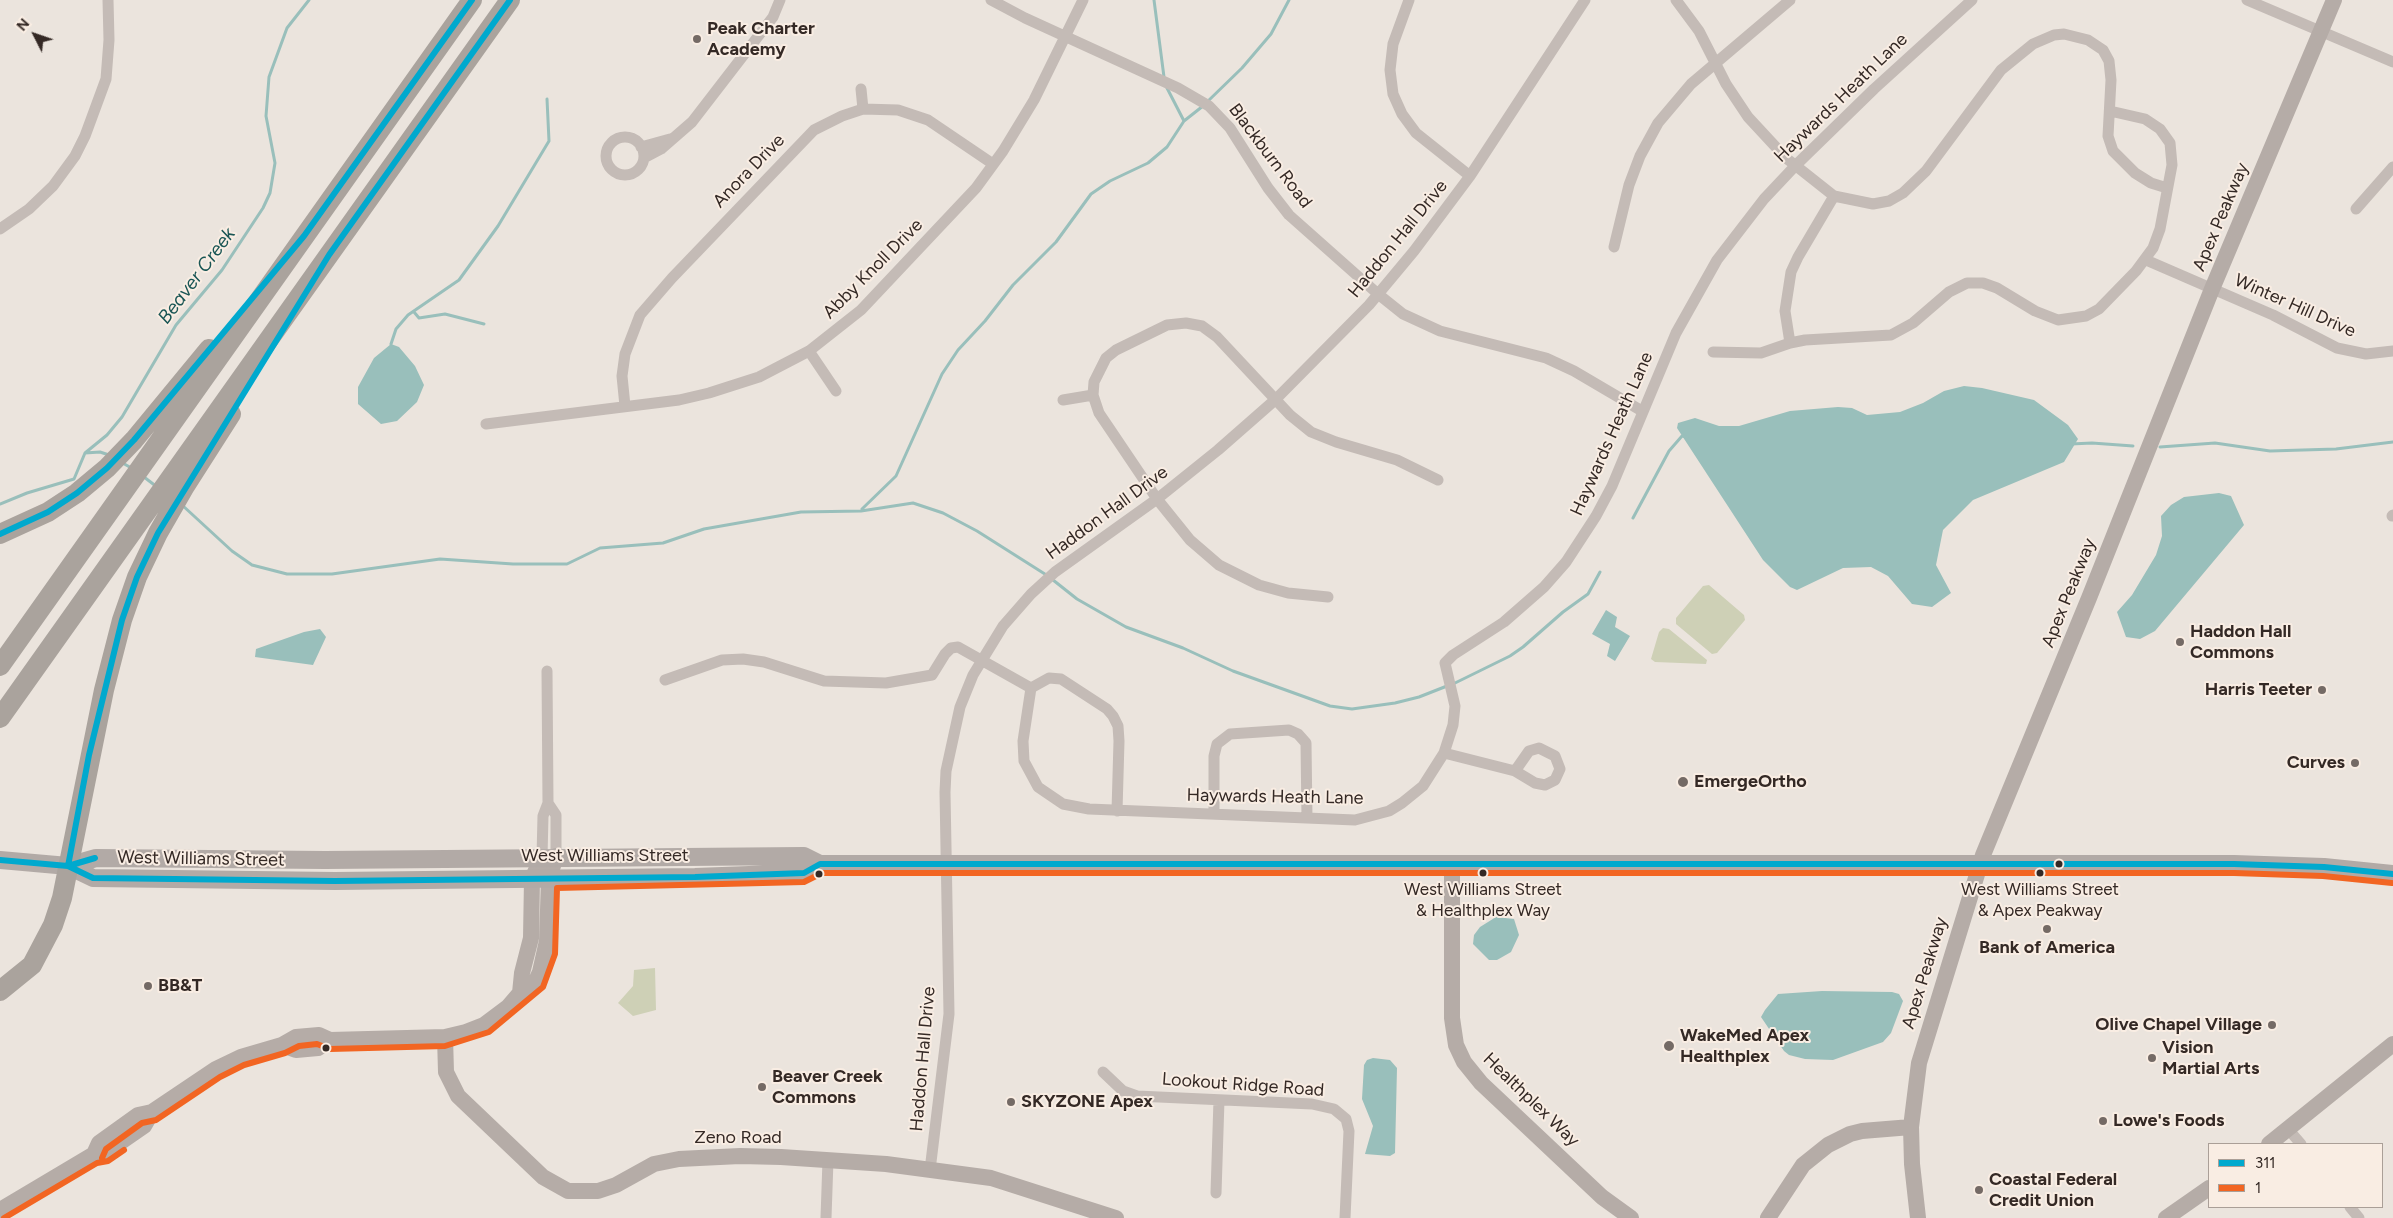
<!DOCTYPE html>
<style>
body{margin:0}
#map{position:relative;width:2393px;height:1218px;overflow:hidden;background:#ebe4dd;font-family:Figtree,sans-serif}
canvas{display:block}
.legend{position:absolute;left:2208px;top:1143px;width:175px;height:65px;box-sizing:border-box;background:#f9ede3;border:1px solid #aa9f97;margin:0;padding:6px 9px;list-style:none;font-size:15px;color:#342925}
.legend li{display:flex;align-items:center;gap:10px;height:25px}
.legend b{width:25px;border:1px solid #aa9f97}
.north{position:absolute;left:10px;top:10px;width:50px;height:50px;-webkit-text-stroke:4px #f9ede3;paint-order:stroke;rotate:311deg;font-size:14px;font-weight:700;line-height:20px;text-align:center;color:#342925}
.north::after{content:'';display:block;margin:auto;width:18px;height:22px;background:#342925;clip-path:polygon(50% 0,100% 100%,50% 72%,0 100%)}
</style>
<div id="map">
<canvas width="2393" height="1218"></canvas>
<ul class="legend">
<li><b style="height:6px;background:#00a9ce"></b>311</li>
<li><b style="height:6px;background:#f26522"></b>1</li>
</ul>
<div class="north">N</div>
</div>
<script>
const ctx = document.querySelector('canvas').getContext('2d');
ctx.lineJoin = 'round';
function fillPath(path, color) {
  ctx.fillStyle = color;
  ctx.fill(path, 'evenodd');
}
function shape(rows) {
  const path = new Path2D();
  for (const r of rows) {
    if (r.length === 3) {
      path.moveTo(r[0] + r[2], r[1]);
      path.arc(r[0], r[1], r[2], 0, 2 * Math.PI);
      continue;
    }
    path.moveTo(r[0], r[1]);
    for (let i = 2; i < r.length; i += 2) path.lineTo(r[i], r[i + 1]);
  }
  return path;
}
function trace(path, color, width, dash) {
  ctx.strokeStyle = color;
  ctx.lineWidth = width;
  ctx.lineCap = dash ? 'butt' : 'round';
  ctx.setLineDash(dash || []);
  ctx.stroke(path);
}
function drawText(font, color, halo, rows, align = 'center') {
  ctx.font = font + ' Figtree,sans-serif';
  ctx.lineWidth = 4;
  ctx.setLineDash([]);
  ctx.textBaseline = 'middle';
  ctx.strokeStyle = halo;
  ctx.fillStyle = color;
  for (const [text, x, y, turn = 0] of rows) {
    ctx.save();
    ctx.translate(x, y);
    ctx.rotate((+turn || 0) * Math.PI / 180);
    ctx.textAlign = isNaN(turn) ? turn : align;
    if (halo) ctx.strokeText(text, 0, 0);
    ctx.fillText(text, 0, 0);
    ctx.restore();
  }
}
fillPath(shape([
 [1709,585,1744,615,1745,620,1717,653,1712,654,1676,624,1676,618,1703,586],
 [1663,628,1669,629,1707,660,1706,664,1655,662,1651,659,1659,632],
 [655,968,656,1010,633,1016,618,1003,633,986,634,970]
]), '#ced0b6');
fillPath(shape([
 [391,344,399,347,415,366,424,385,417,402,397,421,381,424,358,404,358,387,374,358],
 [1964,386,1982,388,2034,400,2068,425,2078,439,2064,462,1973,500,1943,530,1936,565,1951,593,1932,607,1912,604,1888,576,1871,567,1843,568,1797,590,1790,587,1763,560,1677,428,1678,423,1695,418,1719,426,1739,426,1790,411,1838,407,1852,408,1867,415,1900,412,1923,403,1944,391],
 [2219,493,2231,496,2244,525,2155,631,2140,639,2126,637,2117,612,2132,595,2156,555,2162,536,2161,516,2171,505,2184,497],
 [1606,610,1617,617,1615,627,1630,636,1615,661,1607,656,1610,644,1592,634],
 [320,629,326,637,313,665,255,657,256,649,304,632],
 [1496,917,1514,919,1519,935,1511,952,1497,960,1489,960,1473,944,1474,935,1480,927],
 [1822,991,1892,992,1899,994,1903,1001,1891,1033,1883,1042,1833,1060,1805,1059,1789,1055,1784,1051,1761,1017,1765,1010,1778,994],
 [1373,1058,1390,1060,1397,1068,1395,1153,1390,1156,1365,1154,1373,1126,1362,1099,1364,1065,1367,1060]
]), '#99bfbb');
trace(shape([
 [1154,0,1164,77],
 [1167,88,1184,121],
 [1207,102,1242,68,1271,34,1289,0],
 [414,312,419,318,445,314,484,324],
 [391,344,396,329,408,315,459,280,498,226,549,141,547,99],
 [2071,444,2092,443,2133,446],
 [2160,447,2215,443,2270,451,2336,449,2393,442],
 [85,453,100,452,109,455],
 [121,462,133,469],
 [144,477,157,487],
 [0,504,27,493,74,479,85,453,107,435,122,417,176,325,222,270,263,208,270,193,275,163,266,116,269,77,287,28,309,0],
 [182,505,232,551,252,565,287,574,332,574,440,559,513,564,567,564,600,548,663,543,704,529,801,512,861,511,913,503,943,513,977,531,1048,576,1077,599,1126,627,1183,648,1233,671,1330,706,1352,709,1395,703,1419,697,1447,686],
 [862,509,896,476,942,374,958,350,985,321,1013,285,1056,242,1091,194,1110,181,1148,163,1167,147,1184,121,1203,106],
 [1633,518,1669,451,1682,436,1687,437],
 [1453,684,1510,656,1523,647,1563,612,1588,594,1600,572]
]), '#99bfbb', 3);
trace(shape([
 [991,0,1025,18,1178,88,1209,106,1230,128,1268,188,1289,215,1378,294,1403,314,1440,331,1546,358,1574,371,1642,411],
 [1409,0,1393,44,1390,70,1393,94,1402,114,1416,133,1470,176],
 [1676,0,1699,31,1726,84,1748,117,1786,158,1834,196,1873,204,1889,201,1903,193,1926,171,2001,70,2033,44,2054,35,2064,34,2088,40,2103,50,2109,61,2111,80,2108,136,2113,151,2135,173,2151,183,2167,188],
 [2247,0,2393,62],
 [861,89,863,109],
 [625,156,19],
 [641,147,670,139],
 [644,158,661,149,692,122,773,17,780,0],
 [2356,209,2393,167],
 [0,229,29,209,53,186,75,156,85,136,106,79,109,40,108,0],
 [1614,247,1629,185,1640,156,1658,123,1691,84,1790,0],
 [2146,260,2273,315,2337,348,2366,354,2393,351],
 [1790,343,1785,311,1791,272,1798,257,1834,196],
 [809,351,836,391],
 [1713,352,1761,353,1790,343,1805,340,1891,335,1913,323,1949,292,1967,283,1983,283,1997,288,2035,311,2058,320,2086,316,2099,309,2136,271,2153,248,2160,229,2172,165,2170,143,2160,129,2145,119,2110,111],
 [1063,400,1093,395],
 [625,406,622,376,625,354,640,315,672,278,814,130,842,116,863,109,898,110,928,120,993,164],
 [486,424,679,400,709,393,759,377,809,351,861,310,976,188,1003,151,1034,100,1083,0],
 [2392,516,2393,515],
 [1328,597,1288,593,1259,585,1219,565,1190,540,1157,499,1099,413,1093,395,1094,382,1106,358,1116,350,1167,325,1186,323,1202,326,1217,337,1290,415,1311,432,1336,442,1397,460,1438,480],
 [665,680,722,660,743,659,764,662,824,681,886,683,932,675,945,654,951,648,958,647,1031,688,1023,741,1024,761,1038,787,1063,804,1089,809,1355,820,1389,811,1402,803,1423,786,1444,753,1453,725,1455,706,1445,663,1453,655,1504,622,1544,587,1566,562,1596,516,1612,486,1676,333,1717,260,1764,199,1796,165,1874,89,1972,0],
 [1031,688,1049,678,1061,679,1107,709,1113,716,1118,726,1119,741,1117,811],
 [1444,753,1515,771,1535,783,1545,785,1555,780,1560,769,1555,756,1539,748,1529,751,1515,771],
 [548,803,556,815,556,856],
 [1214,814,1214,756,1217,744,1230,734,1289,730,1298,734,1306,743,1307,818],
 [542,857,543,816,548,803,547,671],
 [1103,1072,1123,1091,1137,1096,1312,1104,1334,1109,1346,1119,1349,1131,1345,1218],
 [2288,1129,2301,1144],
 [930,1170,949,1014,945,792,946,771,960,707,973,675,1003,626,1031,594,1055,572,1157,499,1218,450,1275,400,1369,305,1414,251,1470,176,1585,0],
 [1216,1193,1219,1100],
 [2350,1207,2359,1218],
 [826,1218,828,1160]
]), '#c4bbb6', 11);
trace(shape([
 [1452,864,1452,1018,1456,1045,1464,1062,1481,1083,1602,1197,1631,1218],
 [520,993,522,973,531,938,532,879,542,857],
 [445,1037,446,1072,458,1096,543,1177,568,1191,598,1191,616,1185,654,1164,679,1159,740,1156,781,1157,886,1164,991,1178,1116,1218],
 [282,1045,296,1050,318,1048,330,1040],
 [2269,1144,2393,1044],
 [94,1154,99,1143,138,1115,152,1112,216,1069,241,1057,282,1045,296,1037,319,1035,330,1040,445,1037,466,1032,484,1025,508,1007,520,993,535,983,540,972,547,941,549,879,556,856],
 [0,1210,94,1154,105,1153,144,1126,152,1112],
 [1768,1218,1803,1165,1828,1145,1850,1134,1862,1131,1911,1127],
 [1918,1218,1912,1164,1911,1127,1919,1063,1983,855,2089,598,2212,289,2334,0],
 [2166,1218,2209,1188]
]), '#b5aca7', 16);
trace(shape([
 [0,860,68,866,96,858,325,860,804,856,820,864],
 [68,866,93,878,335,881,695,877,804,873,820,864,2234,864,2324,867,2393,874]
]), '#b2aaa6', 18);
trace(shape([
 [0,534,48,512,77,493,107,468,134,440,209,349],
 [0,666,472,0],
 [0,718,510,0],
 [0,991,32,965,53,925,62,898,104,690,122,620,137,577,158,533,185,486,231,414]
]), '#aaa39d', 20);
trace(shape([
 [0,534,48,512,77,493,107,468,134,440,304,236,472,0],
 [0,860,68,866,95,858],
 [68,866,93,878,335,881,695,877,804,873,820,864,2234,864,2324,867,2393,874],
 [68,866,89,755,122,620,137,577,158,533,329,255,510,0]
]), '#00a9ce', 6);
trace(shape([
 [102,1158,106,1149,142,1123,156,1120,220,1077,244,1065,285,1053,299,1046,317,1044,330,1049,445,1046,489,1032,543,987,555,954,557,888,804,882,822,873,2234,873,2323,876,2392,883],
 [4,1218,97,1163,108,1161,124,1150]
]), '#f26522', 6);
for (const [x, y, r, color] of [
 [697,39,5,"#746a65"],
 [2180,642,5,"#746a65"],
 [2322,690,5,"#746a65"],
 [2355,763,5,"#746a65"],
 [1683,782,6,"#746a65"],
 [2059,864,4.5,"#342925"],
 [1483,873,4.5,"#342925"],
 [2040,873,4.5,"#342925"],
 [819,874,4.5,"#342925"],
 [2047,929,5,"#746a65"],
 [148,986,5,"#746a65"],
 [2272,1025,5,"#746a65"],
 [1669,1046,6,"#746a65"],
 [326,1048,4.5,"#342925"],
 [2152,1058,5,"#746a65"],
 [762,1087,5,"#746a65"],
 [1011,1102,5,"#746a65"],
 [2103,1121,5,"#746a65"],
 [1979,1190,5,"#746a65"]
]) {
  const dot = new Path2D();
  dot.arc(x, y, r, 0, 2 * Math.PI);
  ctx.fillStyle = color;
  ctx.fill(dot);
  trace(dot, '#f9ede3', 2);
}
drawText('17px', '#342925', '#f9ede3', [
 ["West Williams Street",1483,890],
 ["& Healthplex Way",1483,911],
 ["West Williams Street",2040,890],
 ["& Apex Peakway",2040,911]
]);
drawText('bold 18px', '#342925', '#f9ede3', [
 ["Peak Charter",707,29],
 ["Academy",707,50],
 ["Haddon Hall",2190,632],
 ["Commons",2190,653],
 ["Harris Teeter",2312,690,"right"],
 ["Curves",2345,763,"right"],
 ["EmergeOrtho",1694,782],
 ["Bank of America",2047,948,"center"],
 ["BB&T",158,986],
 ["Olive Chapel Village",2262,1025,"right"],
 ["WakeMed Apex",1680,1036],
 ["Healthplex",1680,1057],
 ["Vision",2162,1048],
 ["Martial Arts",2162,1069],
 ["Beaver Creek",772,1077],
 ["Commons",772,1098],
 ["SKYZONE Apex",1021,1102],
 ["Lowe's Foods",2113,1121],
 ["Coastal Federal",1989,1180],
 ["Credit Union",1989,1201]
], 'left');
drawText('18px', '#342925', '#f9ede3', [
 ["Haywards Heath Lane",1841,98,-44],
 ["Blackburn Road",1270,156,53],
 ["Anora Drive",749,171,-46],
 ["Apex Peakway",2221,217,-67],
 ["Haddon Hall Drive",1398,239,-51],
 ["Abby Knoll Drive",873,269,-45],
 ["Winter Hill Drive",2295,306,24],
 ["Haywards Heath Lane",1612,434,-66],
 ["Haddon Hall Drive",1107,513,-36],
 ["Apex Peakway",2069,593,-68],
 ["Haywards Heath Lane",1275,797,1],
 ["West Williams Street",605,856],
 ["West Williams Street",201,859,1],
 ["Apex Peakway",1925,973,-73],
 ["Haddon Hall Drive",923,1059,-85],
 ["Lookout Ridge Road",1243,1085,4],
 ["Healthplex Way",1531,1100,44],
 ["Zeno Road",738,1138]
]);
drawText('italic 19px', '#1a5655', '#f9ede3', [
 ["Beaver Creek",197,276,-53]
]);
</script>
